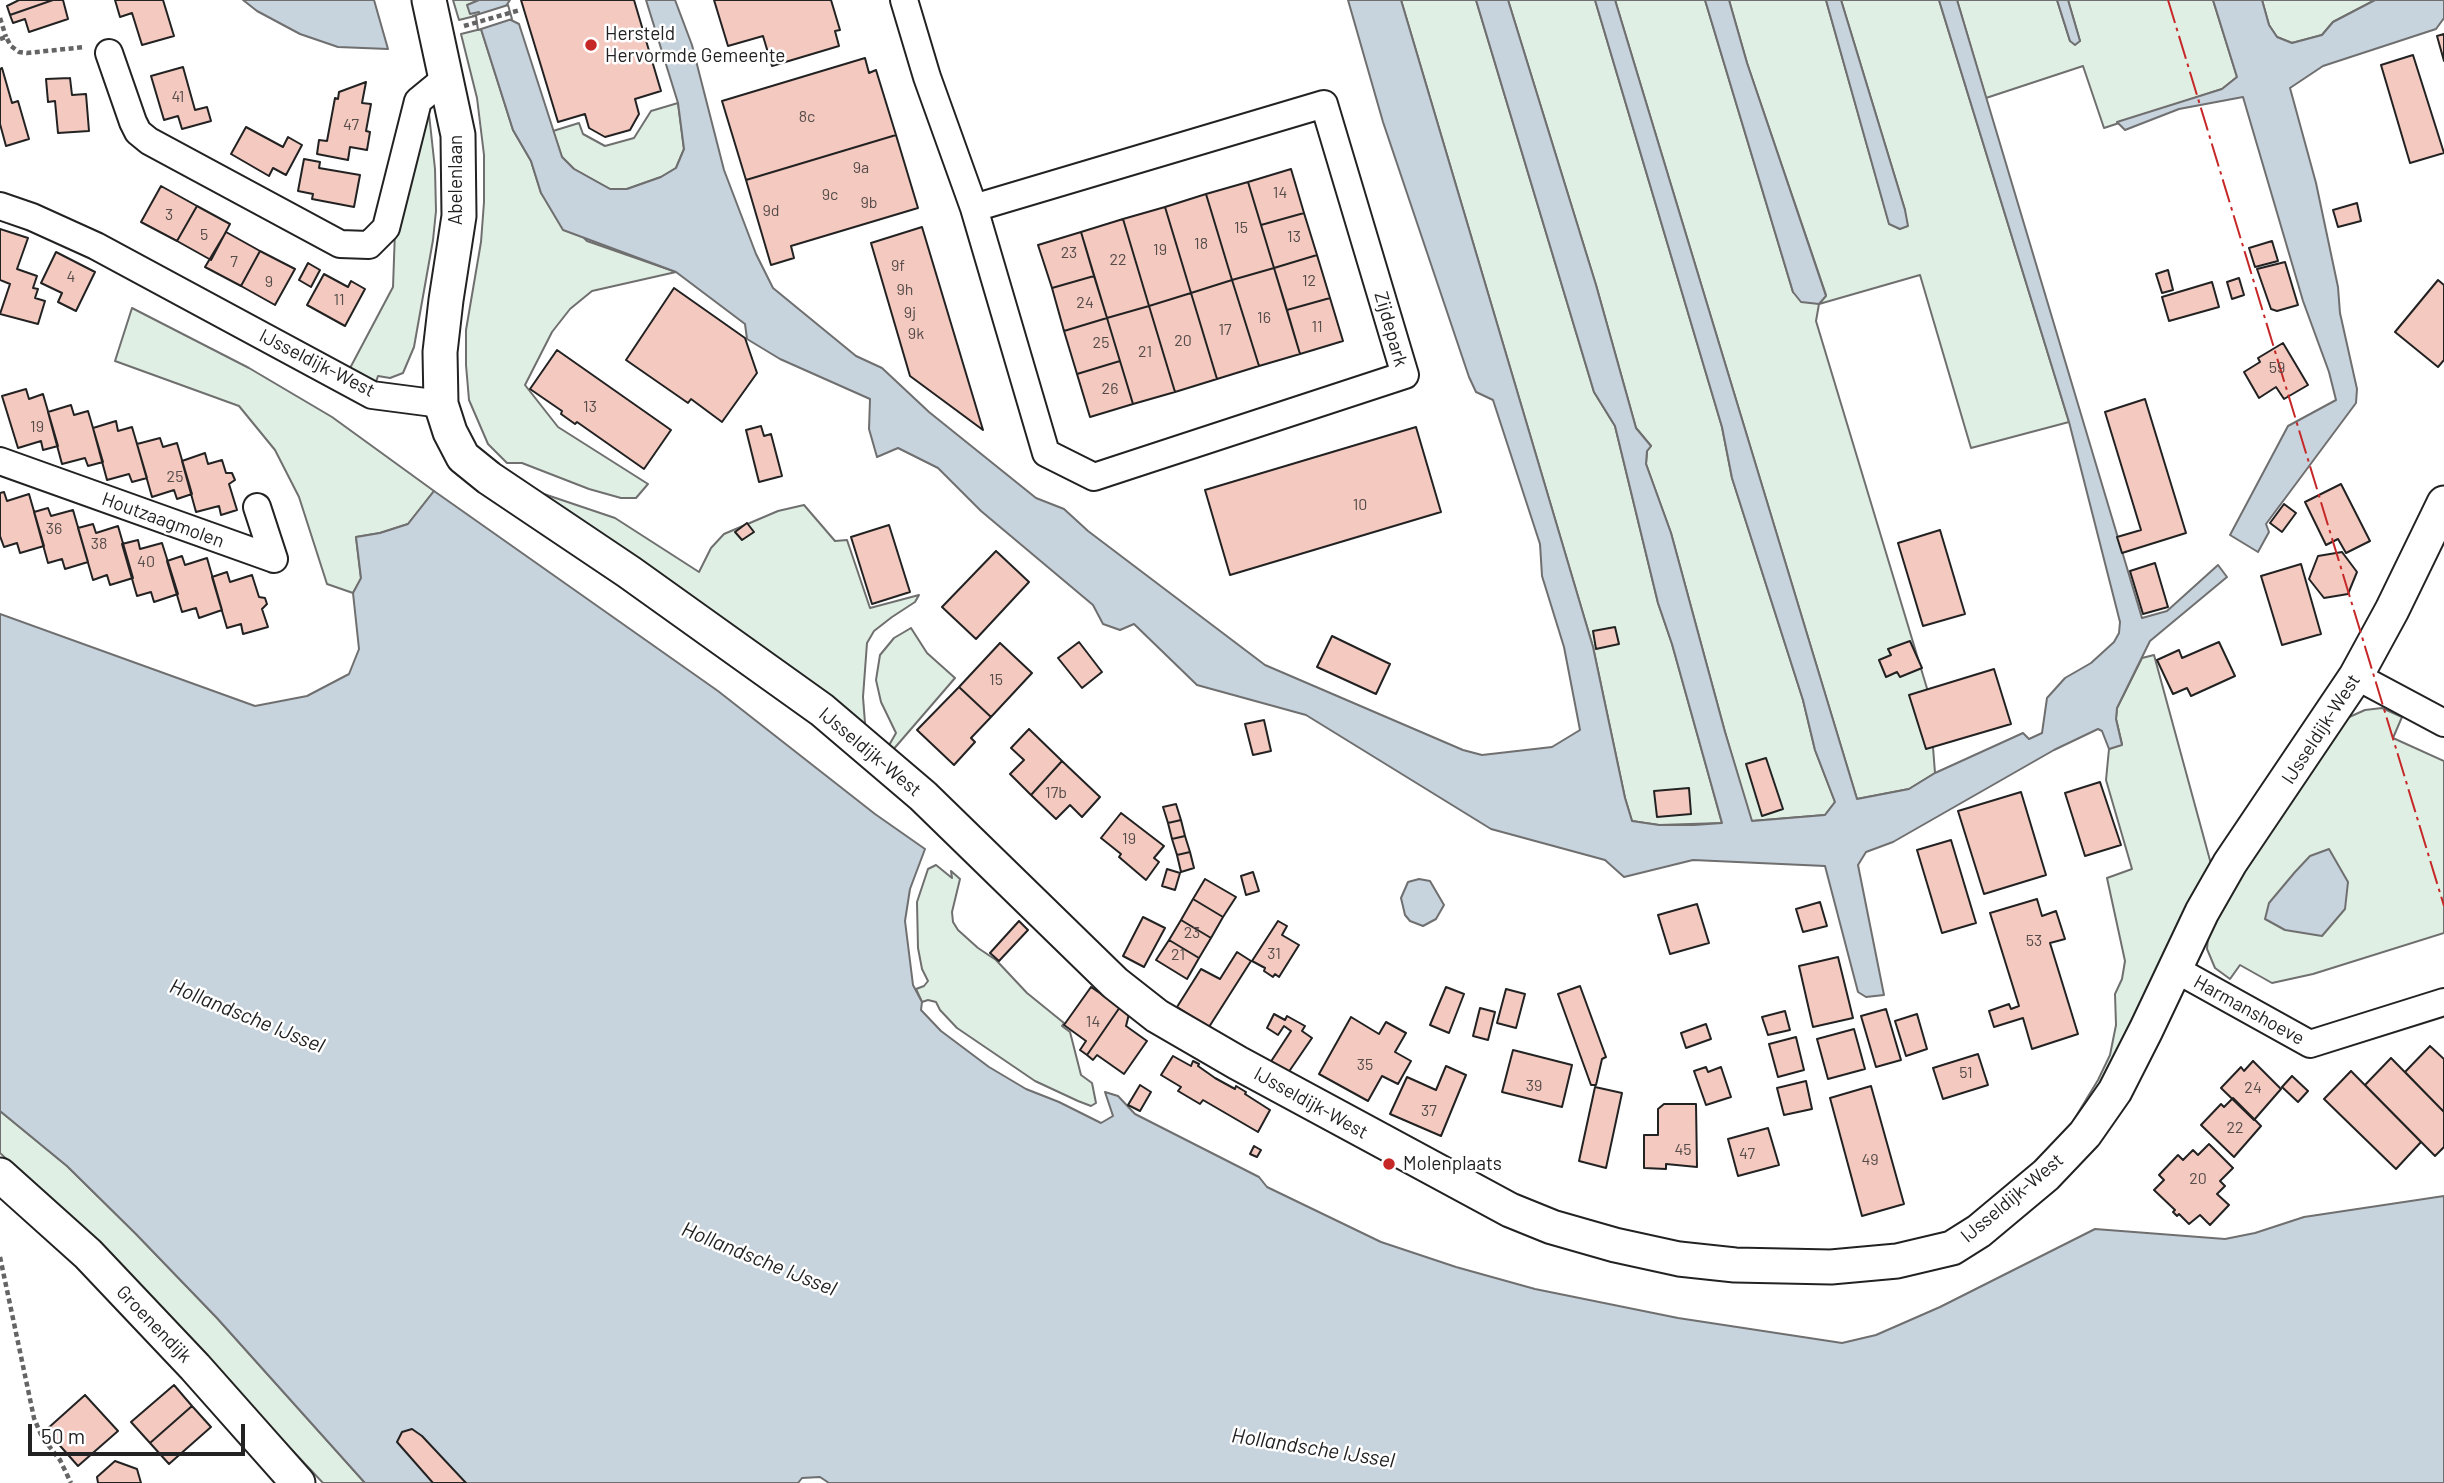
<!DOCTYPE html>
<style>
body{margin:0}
#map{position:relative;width:2444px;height:1483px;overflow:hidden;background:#fff;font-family:Barlow,sans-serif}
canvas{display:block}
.scale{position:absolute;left:28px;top:1424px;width:217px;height:32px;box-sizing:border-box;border:4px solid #222;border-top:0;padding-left:9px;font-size:21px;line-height:24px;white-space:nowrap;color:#222;-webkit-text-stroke:5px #fff;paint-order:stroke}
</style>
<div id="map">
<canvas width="2444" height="1483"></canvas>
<div class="scale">50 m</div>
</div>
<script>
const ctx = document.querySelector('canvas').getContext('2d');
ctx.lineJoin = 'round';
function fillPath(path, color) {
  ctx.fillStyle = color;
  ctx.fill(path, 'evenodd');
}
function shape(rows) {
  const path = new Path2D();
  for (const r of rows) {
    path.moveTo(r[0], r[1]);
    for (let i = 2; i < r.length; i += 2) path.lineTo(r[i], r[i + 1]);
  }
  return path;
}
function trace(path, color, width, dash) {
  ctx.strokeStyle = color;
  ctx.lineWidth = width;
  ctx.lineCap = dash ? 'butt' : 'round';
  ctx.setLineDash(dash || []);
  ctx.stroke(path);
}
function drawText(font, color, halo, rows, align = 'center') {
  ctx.font = font + ' Barlow,sans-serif';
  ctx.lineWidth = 5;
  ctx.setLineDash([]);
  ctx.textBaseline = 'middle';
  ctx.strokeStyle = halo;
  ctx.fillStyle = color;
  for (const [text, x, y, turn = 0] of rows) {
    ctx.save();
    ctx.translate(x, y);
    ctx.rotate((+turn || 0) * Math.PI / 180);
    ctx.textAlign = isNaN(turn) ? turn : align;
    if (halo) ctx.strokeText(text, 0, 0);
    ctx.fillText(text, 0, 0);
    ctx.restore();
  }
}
const green = shape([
 [453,0,479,0,468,5,479,11,479,15,459,20,453,0],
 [1401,0,1476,0,1594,392,1615,426,1658,603,1672,644,1722,823,1659,825,1632,821,1625,798,1593,647,1401,0],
 [1508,0,1595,0,1722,427,1732,478,1803,700,1815,750,1835,802,1825,815,1751,821,1725,732,1671,533,1646,464,1647,451,1651,446,1636,428,1596,285,1508,0],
 [1615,0,1705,0,1793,292,1819,304,1826,295,1747,63,1729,0,1826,0,1889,223,1900,229,1905,210,1841,0,1939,0,2069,422,1971,448,1920,275,1819,304,1816,321,1929,695,1935,773,1909,789,1857,799,1615,0],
 [1957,0,2057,0,2070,41,2080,41,2068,0,2213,0,2237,77,2222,89,2104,128,2083,66,1986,98,1957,0],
 [2262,0,2375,0,2333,22,2322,35,2292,43,2277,37,2269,25,2262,0],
 [481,29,513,130,531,161,541,193,587,241,676,272,592,291,570,309,552,332,525,385,558,427,648,484,636,498,621,498,589,489,522,463,507,463,488,444,469,400,466,365,466,330,481,242,484,202,484,155,477,98,461,34,481,29],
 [678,103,684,149,676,168,661,177,627,189,610,189,574,169,562,157,553,131,579,123,583,134,605,146,634,138,651,111,678,103],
 [429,114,435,169,436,211,433,240,414,347,403,373,390,378,378,376,376,382,349,370,393,287,395,231,426,115,429,114],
 [132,308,249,368,332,417,434,491,408,524,380,533,356,537,361,579,353,593,327,584,299,497,275,450,239,406,115,361,132,308],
 [538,492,615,518,699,572,711,548,724,534,778,511,804,505,835,541,847,540,870,608,919,595,915,602,892,617,874,631,867,643,863,697,865,723,860,724,538,492],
 [911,628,927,653,955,678,892,751,888,747,896,733,881,702,876,680,880,655,894,638,911,628],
 [2154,655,2211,864,2116,1062,2064,1136,2098,1080,2110,1055,2116,1025,2115,994,2122,979,2125,961,2107,878,2132,869,2106,780,2109,749,2122,744,2116,719,2117,708,2142,658,2154,655],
 [2382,708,2402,717,2393,738,2444,761,2444,933,2313,974,2272,983,2240,965,2230,979,2215,968,2207,949,2208,937,2221,907,2347,718,2365,710,2382,708],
 [936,865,952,878,951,871,960,879,952,912,953,922,958,930,978,948,996,960,1027,993,1064,1023,1062,1026,1070,1032,1081,1075,1092,1083,1096,1103,1091,1106,1078,1101,1035,1081,957,1028,940,1010,936,1002,928,1000,922,1002,916,989,924,986,928,981,922,969,918,948,917,902,928,869,936,865],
 [0,1111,67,1166,136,1234,217,1318,365,1483,323,1483,101,1247,0,1153,0,1111]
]);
fillPath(green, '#e0efe3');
trace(green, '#6f6f6f', 2);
const water = shape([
 [243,0,374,0,388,49,338,47,300,34,257,11,243,0],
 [479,0,510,0,506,6,509,19,519,24,562,157,574,169,610,189,627,189,661,177,676,168,684,149,678,103,646,0,675,0,692,45,724,170,756,254,773,288,856,356,882,368,929,412,1036,498,1064,509,1088,531,1265,665,1463,750,1482,755,1552,747,1580,730,1564,647,1542,576,1540,544,1493,400,1476,392,1469,377,1383,122,1348,0,1401,0,1593,647,1625,798,1632,821,1659,825,1694,825,1722,823,1672,644,1658,603,1615,426,1594,392,1476,0,1508,0,1596,285,1636,428,1651,446,1647,451,1646,464,1671,533,1725,732,1752,821,1825,815,1835,802,1815,750,1803,700,1732,478,1722,427,1595,0,1615,0,1857,799,1909,789,1935,773,2023,733,2029,739,2042,733,2047,698,2065,678,2091,663,2114,642,2119,633,2120,622,2069,422,1939,0,1957,0,2142,618,2167,611,2218,565,2227,577,2150,641,2117,708,2116,719,2122,745,2109,749,2102,731,2098,729,2054,750,1893,842,1866,852,1858,865,1884,995,1866,997,1858,992,1825,866,1693,860,1624,877,1605,860,1491,829,1306,715,1197,685,1134,624,1120,630,1103,624,1093,605,981,511,938,468,898,448,877,457,869,429,870,399,780,359,747,339,745,324,676,272,563,230,541,193,531,161,513,130,481,29,479,12,470,14,467,5,479,0],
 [1705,0,1729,0,1747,63,1826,296,1819,304,1801,302,1793,292,1705,0],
 [1826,0,1841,0,1905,210,1908,226,1900,229,1889,224,1826,0],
 [2057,0,2068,0,2080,41,2075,45,2070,41,2057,0],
 [2213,0,2262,0,2269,25,2277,37,2292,43,2322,35,2333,22,2375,0,2444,0,2444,18,2436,29,2323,66,2290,88,2316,183,2338,287,2340,313,2357,389,2356,403,2266,524,2269,532,2258,552,2230,535,2288,426,2336,400,2329,372,2303,301,2243,97,2179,109,2125,130,2117,122,2222,89,2237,77,2213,0],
 [434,491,718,691,875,814,925,849,910,889,905,921,913,985,922,1002,921,1010,941,1031,989,1067,1026,1089,1059,1102,1101,1123,1113,1116,1105,1092,1118,1096,1135,1114,1259,1177,1267,1187,1381,1242,1456,1267,1535,1289,1678,1318,1842,1343,1876,1335,1940,1307,2095,1229,2225,1239,2255,1233,2304,1217,2444,1196,2444,1483,829,1483,820,1477,802,1478,798,1483,365,1483,217,1318,136,1234,67,1166,0,1111,0,614,255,706,307,696,349,674,359,649,353,593,361,578,356,537,380,533,408,524,434,491],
 [2329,849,2348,882,2345,909,2322,936,2285,930,2265,919,2269,903,2295,872,2310,856,2329,849],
 [1419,879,1430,881,1444,905,1436,919,1423,926,1410,921,1405,915,1401,898,1408,882,1419,879]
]);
fillPath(water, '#c7d3dd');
trace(water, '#6f6f6f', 2);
const pier = shape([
 [508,5,512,19,478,30,476,16,473,16,508,5]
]);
fillPath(pier, '#fff');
trace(pier, '#6f6f6f', 2);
const building = shape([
 [19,0,53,0,10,15,7,6,19,0],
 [53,0,63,0,68,19,29,32,25,19,13,23,10,15,53,0],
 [115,0,163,0,174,36,142,45,132,13,120,17,115,0],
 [521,0,634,0,661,91,635,99,639,114,630,130,605,137,589,128,585,114,558,122,521,0],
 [714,0,831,0,840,30,835,31,839,46,772,66,763,36,728,46,714,0],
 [2444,34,2444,61,2437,36,2444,34],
 [2413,55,2444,153,2410,163,2381,65,2413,55],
 [865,58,869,73,876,70,896,135,746,180,722,101,865,58],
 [183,67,195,110,207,107,211,121,182,129,178,116,164,120,151,76,183,67],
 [2,68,12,103,18,101,29,139,6,146,0,124,0,69,2,68],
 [70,78,72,95,86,94,89,131,58,133,55,101,48,102,46,79,70,78],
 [366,82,362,103,371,104,366,131,370,132,367,150,350,147,348,160,317,154,319,140,327,141,335,98,338,99,339,92,366,82],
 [246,127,283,147,288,137,302,145,286,175,273,168,269,176,231,154,246,127],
 [896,135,918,208,791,246,794,258,771,265,746,180,896,135],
 [304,159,320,162,319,168,360,175,354,207,312,199,313,194,298,191,304,159],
 [1291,169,1304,213,1261,225,1248,182,1291,169],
 [1248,182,1274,268,1232,280,1206,194,1248,182],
 [161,186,197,206,177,241,141,222,161,186],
 [1206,194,1232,280,1191,293,1165,207,1206,194],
 [2357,203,2361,221,2338,227,2333,210,2357,203],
 [197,206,230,224,211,260,177,241,197,206],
 [1165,207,1191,293,1149,306,1123,219,1165,207],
 [1304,213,1317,255,1274,268,1261,225,1304,213],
 [1123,219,1149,306,1107,318,1081,232,1123,219],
 [922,227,983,430,910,376,871,243,922,227],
 [0,229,28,238,17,269,37,276,33,288,38,289,35,298,45,301,38,324,0,314,10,284,0,280,0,229],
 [226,232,260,251,241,286,205,267,226,232],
 [1081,232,1094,276,1052,288,1038,245,1081,232],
 [2272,241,2278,261,2255,267,2249,248,2272,241],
 [260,251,295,269,275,305,241,286,260,251],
 [56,252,95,272,76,311,58,302,62,293,41,283,56,252],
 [1317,255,1330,298,1287,310,1274,268,1317,255],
 [2285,262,2298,305,2277,311,2271,309,2257,269,2285,262],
 [308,263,320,270,311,287,299,280,308,263],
 [1274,268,1300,354,1259,366,1232,280,1274,268],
 [2168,270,2173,290,2162,293,2156,274,2168,270],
 [324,274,348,287,351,281,365,289,345,326,307,305,324,274],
 [1094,276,1107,318,1064,331,1052,288,1094,276],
 [2239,278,2244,295,2232,299,2227,282,2239,278],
 [1232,280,1259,366,1217,379,1191,293,1232,280],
 [2438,280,2444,285,2444,360,2438,367,2395,332,2438,280],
 [2212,282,2219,307,2169,321,2162,297,2212,282],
 [674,288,745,338,757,373,722,422,691,399,688,403,626,360,674,288],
 [1191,293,1217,379,1175,392,1149,306,1191,293],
 [1330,298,1343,341,1300,354,1287,310,1330,298],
 [1149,306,1175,392,1133,404,1107,318,1149,306],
 [1107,318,1120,361,1077,374,1064,331,1107,318],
 [2283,343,2308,385,2284,399,2276,387,2259,398,2244,372,2260,362,2258,358,2283,343],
 [557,350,671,430,644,469,577,422,575,424,561,414,562,411,530,389,557,350],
 [1120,361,1133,404,1090,417,1077,374,1120,361],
 [26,389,29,399,43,394,58,446,43,450,41,441,18,448,2,396,26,389],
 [2145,399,2186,533,2122,553,2117,537,2141,530,2105,412,2145,399],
 [71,405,74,415,88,411,103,462,88,466,85,458,62,464,48,412,71,405],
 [116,421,118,431,132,427,147,478,132,482,129,474,107,480,93,428,116,421],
 [761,426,764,436,771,434,782,476,759,482,746,430,761,426],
 [1416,427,1441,512,1230,575,1205,490,1416,427],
 [160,438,163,447,177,443,192,494,177,499,174,490,152,497,137,444,160,438],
 [205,453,208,464,222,460,226,473,232,473,235,480,229,484,237,510,221,515,219,506,196,512,182,461,205,453],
 [2341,484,2370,541,2346,553,2338,539,2326,545,2305,502,2341,484],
 [4,492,7,501,29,494,44,546,20,553,17,543,4,547,0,536,0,493,4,492],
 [2284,504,2296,513,2282,532,2270,523,2284,504],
 [48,508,51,516,73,510,88,562,65,569,62,559,48,563,34,512,48,508],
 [747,523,754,532,742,540,735,532,747,523],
 [93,524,96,533,118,526,133,578,110,585,107,575,93,580,78,528,93,524],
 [889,525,910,592,872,604,851,537,889,525],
 [1940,530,1965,614,1923,626,1898,543,1940,530],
 [138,540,140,549,162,543,178,594,154,602,151,592,137,596,122,544,138,540],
 [996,551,1029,582,976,639,942,607,996,551],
 [2342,552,2357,572,2348,594,2324,598,2309,579,2318,556,2342,552],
 [182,556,185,565,207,558,222,610,199,618,196,608,182,612,167,561,182,556],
 [2155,563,2168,607,2143,614,2130,571,2155,563],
 [2301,564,2321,634,2282,645,2261,576,2301,564],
 [227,572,230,582,252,575,259,597,265,598,267,604,262,609,268,627,243,634,241,624,227,628,212,577,227,572],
 [1615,627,1619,644,1596,649,1593,631,1615,627],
 [1332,636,1390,664,1376,694,1317,667,1332,636],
 [1910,641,1922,668,1900,677,1897,672,1886,677,1879,660,1891,655,1888,649,1910,641],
 [1079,642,1102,672,1082,688,1058,658,1079,642],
 [2219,642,2235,676,2191,696,2187,688,2173,694,2157,660,2179,650,2182,658,2219,642],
 [1000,643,1032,673,991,717,959,687,1000,643],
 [1994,669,2011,724,1926,749,1909,695,1994,669],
 [959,687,991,717,971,738,975,742,954,765,917,730,959,687],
 [1264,720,1271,751,1253,755,1245,724,1264,720],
 [1029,729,1062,761,1031,795,1010,774,1024,760,1011,748,1029,729],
 [1766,758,1783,809,1762,816,1746,764,1766,758],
 [1062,761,1100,797,1082,817,1070,805,1056,819,1031,795,1062,761],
 [2100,782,2121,845,2085,856,2065,793,2100,782],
 [1689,788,1691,814,1657,817,1654,791,1689,788],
 [2021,792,2046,875,1984,894,1958,811,2021,792],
 [1176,804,1181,820,1168,823,1163,807,1176,804],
 [1121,813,1164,846,1154,858,1159,862,1146,880,1119,857,1121,854,1101,838,1121,813],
 [1181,820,1185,836,1172,839,1168,823,1181,820],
 [1185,836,1190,852,1177,855,1172,839,1185,836],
 [1951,840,1976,923,1942,933,1917,850,1951,840],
 [1190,852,1194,868,1181,872,1177,855,1190,852],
 [1167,869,1180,873,1175,890,1162,886,1167,869],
 [1253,872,1259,891,1246,895,1241,876,1253,872],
 [1205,879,1236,897,1223,917,1193,899,1205,879],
 [1193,899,1223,917,1211,938,1181,920,1193,899],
 [2037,899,2042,916,2056,911,2065,939,2050,943,2078,1034,2032,1049,2023,1018,1994,1027,1989,1011,2009,1004,2011,1009,2019,1006,1990,913,2037,899],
 [1820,902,1827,926,1803,932,1796,909,1820,902],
 [1697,904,1709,943,1670,954,1658,915,1697,904],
 [1143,917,1165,928,1144,967,1123,956,1143,917],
 [1181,920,1211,938,1199,958,1169,940,1181,920],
 [1019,921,1028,930,999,961,990,953,1019,921],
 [1278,921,1287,926,1282,935,1299,945,1279,977,1275,974,1273,977,1264,971,1265,968,1252,961,1278,921],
 [1169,940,1199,958,1187,979,1156,960,1169,940],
 [1237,952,1251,961,1209,1027,1177,1007,1201,969,1220,979,1237,952],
 [1838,957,1853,1018,1813,1027,1799,966,1838,957],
 [1580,986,1606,1057,1602,1059,1596,1085,1591,1085,1558,994,1580,986],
 [1091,987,1120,1007,1087,1055,1080,1050,1086,1041,1064,1025,1091,987],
 [1446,987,1464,994,1449,1033,1430,1025,1446,987],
 [1506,989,1525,994,1516,1028,1497,1023,1506,989],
 [1120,1007,1129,1014,1126,1026,1147,1041,1124,1074,1097,1055,1093,1060,1087,1055,1120,1007],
 [1480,1008,1495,1012,1488,1040,1473,1036,1480,1008],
 [1886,1009,1901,1060,1876,1067,1861,1016,1886,1009],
 [1785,1011,1790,1030,1768,1035,1762,1017,1785,1011],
 [1274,1014,1285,1020,1287,1016,1305,1026,1302,1031,1312,1038,1288,1073,1270,1063,1291,1031,1284,1026,1278,1035,1267,1028,1274,1014],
 [1917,1014,1927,1049,1906,1056,1895,1021,1917,1014],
 [1351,1017,1379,1034,1386,1022,1406,1033,1395,1052,1411,1061,1398,1084,1382,1076,1368,1101,1319,1074,1351,1017],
 [1706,1024,1711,1039,1686,1048,1681,1033,1706,1024],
 [1854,1029,1865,1069,1828,1079,1817,1039,1854,1029],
 [1796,1037,1804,1070,1778,1077,1769,1044,1796,1037],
 [2430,1046,2444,1059,2444,1112,2405,1072,2430,1046],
 [1513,1050,1572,1065,1562,1107,1502,1092,1513,1050],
 [1978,1054,1988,1085,1943,1099,1933,1068,1978,1054],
 [1173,1056,1191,1066,1193,1061,1199,1064,1198,1066,1215,1078,1235,1089,1236,1086,1246,1092,1245,1094,1270,1110,1258,1132,1203,1100,1200,1104,1178,1091,1181,1087,1161,1075,1173,1056],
 [2391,1058,2444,1112,2444,1147,2435,1156,2365,1085,2391,1058],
 [2253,1061,2281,1089,2254,1120,2221,1088,2241,1067,2244,1071,2253,1061],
 [1446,1066,1466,1075,1441,1136,1390,1114,1407,1077,1436,1090,1446,1066],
 [1706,1067,1708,1072,1721,1067,1731,1097,1706,1105,1694,1071,1706,1067],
 [2351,1071,2421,1142,2396,1169,2324,1099,2351,1071],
 [2292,1076,2308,1091,2298,1102,2282,1087,2292,1076],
 [1806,1081,1812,1109,1784,1115,1777,1088,1806,1081],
 [1140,1085,1151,1092,1140,1111,1128,1105,1140,1085],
 [1871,1086,1904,1204,1862,1216,1830,1098,1871,1086],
 [1595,1087,1622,1093,1606,1168,1579,1161,1595,1087],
 [2233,1098,2261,1126,2234,1157,2201,1125,2221,1104,2224,1107,2233,1098],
 [1664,1104,1696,1104,1697,1167,1666,1164,1666,1169,1644,1168,1644,1135,1658,1135,1658,1109,1664,1104],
 [1768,1128,1779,1165,1738,1176,1728,1139,1768,1128],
 [2209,1144,2233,1168,2220,1181,2225,1186,2217,1194,2229,1205,2210,1225,2200,1215,2189,1224,2179,1214,2177,1216,2173,1212,2175,1210,2154,1190,2164,1180,2159,1175,2178,1155,2183,1160,2193,1150,2198,1155,2209,1144],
 [1254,1146,1261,1150,1257,1157,1250,1154,1254,1146],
 [174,1385,192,1406,150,1443,131,1422,174,1385],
 [85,1395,118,1431,78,1466,46,1430,85,1395],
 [192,1406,211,1427,169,1464,150,1443,192,1406],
 [412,1429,422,1436,466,1483,433,1483,397,1442,402,1432,412,1429],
 [115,1461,137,1469,141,1483,98,1483,97,1477,115,1461]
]);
fillPath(building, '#f3c9c0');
trace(building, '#222', 2);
const minor = shape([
 [904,0,927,77,974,208,1046,453,1094,477,1405,375,1324,104,974,208],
 [109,53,133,122,138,132,149,141,340,244,369,245,386,228,418,101,446,78],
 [0,206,32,217,96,246,372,395,441,404],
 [0,461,274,559],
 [257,507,274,559],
 [2356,676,2444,723],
 [2175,969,2310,1044,2444,1002]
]);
const tertiary = shape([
 [429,0,458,135,459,216,446,300,440,352,441,404,450,432,463,457,489,478,629,572,822,710,923,796,1115,983,1157,1016,1238,1063,1510,1210,1552,1227,1615,1245,1679,1259,1735,1265,1831,1267,1897,1261,1952,1248,1979,1231,2046,1175,2085,1134,2115,1091,2146,1030,2202,912,2230,863,2356,676,2392,610,2444,503],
 [0,1175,88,1254,195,1367,298,1483]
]);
trace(minor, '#222', 30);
trace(tertiary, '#222', 37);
trace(shape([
 [0,18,6,37],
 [464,26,520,10],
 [0,39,6,37,11,46,19,52,27,53,85,47],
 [0,1257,34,1418,42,1437,60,1460,71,1483]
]), '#646464', 4.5, [5, 3.5]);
trace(minor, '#fff', 26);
trace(tertiary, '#fff', 33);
trace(shape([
 [2168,0,2444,906]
]), '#c62828', 2, [24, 5, 3.5, 5]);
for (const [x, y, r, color] of [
 [591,45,7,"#c62828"],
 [1389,1164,7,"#c62828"]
]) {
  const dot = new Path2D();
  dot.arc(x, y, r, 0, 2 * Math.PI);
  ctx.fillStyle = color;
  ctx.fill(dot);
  trace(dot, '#fff', 2.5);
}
drawText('16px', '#564c4a', null, [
 ["41",178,97],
 ["8c",807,117],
 ["47",351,125],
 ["9a",861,168],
 ["14",1280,193],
 ["9c",830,195],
 ["9b",869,203],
 ["9d",771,211],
 ["3",169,215],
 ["15",1241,228],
 ["5",204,235],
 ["13",1294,237],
 ["18",1201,244],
 ["19",1160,250],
 ["23",1069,253],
 ["22",1118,260],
 ["7",234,262],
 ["9f",898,266],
 ["4",71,277],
 ["12",1309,281],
 ["9",269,282],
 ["9h",905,290],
 ["11",339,300],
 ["24",1085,303],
 ["9j",910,313],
 ["16",1264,318],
 ["11",1317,327],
 ["17",1225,330],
 ["9k",916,334],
 ["20",1183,341],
 ["25",1101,343],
 ["21",1145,352],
 ["59",2277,368],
 ["26",1110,389],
 ["13",590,407],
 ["19",37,427],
 ["25",175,477],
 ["10",1360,505],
 ["36",54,529],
 ["38",99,544],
 ["40",146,562],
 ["15",996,680],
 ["17b",1056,793],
 ["19",1129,839],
 ["23",1192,933],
 ["53",2034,941],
 ["31",1274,954],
 ["21",1178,955],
 ["14",1093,1022],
 ["35",1365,1065],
 ["51",1966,1073],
 ["39",1534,1086],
 ["24",2253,1088],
 ["37",1429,1111],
 ["22",2235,1128],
 ["45",1683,1150],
 ["47",1747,1154],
 ["49",1870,1160],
 ["20",2198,1179]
]);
drawText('19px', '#222', '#fff', [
 ["Hersteld",605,34],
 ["Hervormde Gemeente",605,56],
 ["Molenplaats",1403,1164]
], 'left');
drawText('19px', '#222', '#fff', [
 ["Abelenlaan",456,180,-90],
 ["Zijdepark",1391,329,74],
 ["IJsseldijk-West",317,363,27],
 ["Houtzaagmolen",163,520,20],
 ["IJsseldijk-West",2321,729,-57],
 ["IJsseldijk-West",870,752,40],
 ["Harmanshoeve",2249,1010,29],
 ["IJsseldijk-West",1311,1103,29],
 ["IJsseldijk-West",2012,1198,-40],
 ["Groenendijk",154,1324,46]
]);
drawText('italic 21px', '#222', '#fff', [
 ["Hollandsche IJssel",247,1016,22],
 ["Hollandsche IJssel",759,1259,22],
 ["Hollandsche IJssel",1313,1448,9]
]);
</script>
